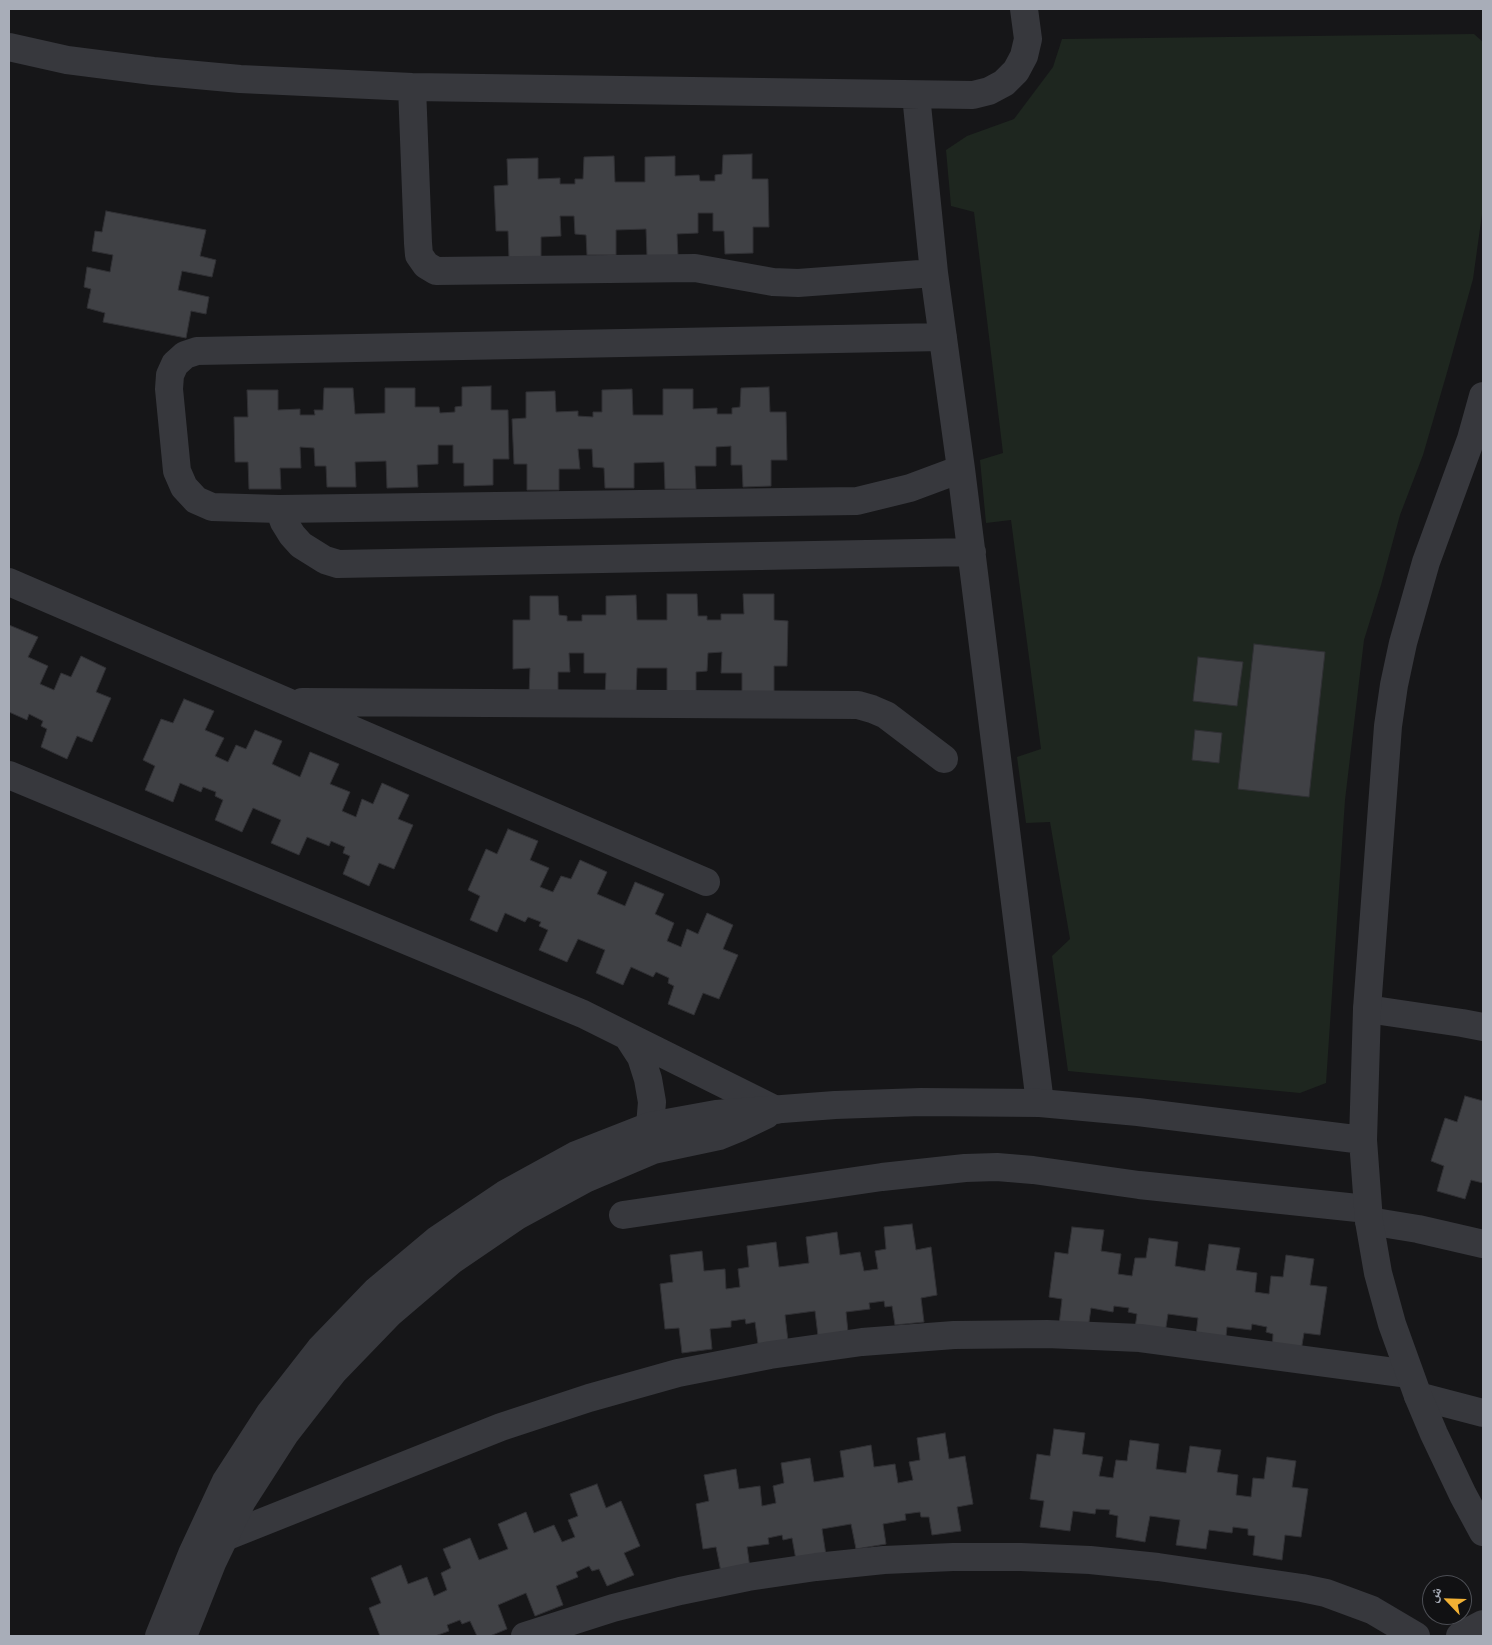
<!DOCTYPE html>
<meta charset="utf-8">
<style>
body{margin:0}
#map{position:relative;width:1492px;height:1645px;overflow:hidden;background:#161618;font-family:"Asap Condensed","Noto Naskh Arabic",sans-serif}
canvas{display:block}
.frame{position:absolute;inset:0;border:10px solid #a8adb8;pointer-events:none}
.north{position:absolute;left:1422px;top:1575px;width:50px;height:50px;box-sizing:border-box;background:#111113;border:1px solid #4d4f55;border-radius:50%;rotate:294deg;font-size:14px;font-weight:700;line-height:20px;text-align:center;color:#a8adb8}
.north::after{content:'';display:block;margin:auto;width:18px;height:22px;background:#f2b134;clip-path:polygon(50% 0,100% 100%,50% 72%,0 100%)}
</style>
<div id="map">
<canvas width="1492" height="1645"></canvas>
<div class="frame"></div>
<div class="north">ش</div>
</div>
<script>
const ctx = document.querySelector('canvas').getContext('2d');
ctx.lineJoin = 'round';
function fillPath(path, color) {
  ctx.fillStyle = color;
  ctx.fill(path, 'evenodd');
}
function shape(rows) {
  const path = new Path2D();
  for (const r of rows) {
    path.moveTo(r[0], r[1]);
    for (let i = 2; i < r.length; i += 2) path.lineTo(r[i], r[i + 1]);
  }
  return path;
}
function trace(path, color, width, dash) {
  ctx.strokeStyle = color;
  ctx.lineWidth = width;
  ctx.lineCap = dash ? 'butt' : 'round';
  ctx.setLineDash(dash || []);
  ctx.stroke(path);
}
fillPath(shape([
 [1474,34,1483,42,1483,207,1473,279,1448,369,1423,455,1400,515,1381,585,1364,640,1345,800,1326,1083,1300,1093,1068,1071,1052,956,1070,939,1050,822,1026,823,1017,757,1041,749,1011,520,986,523,980,460,1003,453,974,212,951,206,946,150,967,136,1014,119,1053,67,1062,39]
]), '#1e261f');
const building = shape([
 [752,154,752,179,768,179,769,227,753,227,753,253,725,254,724,231,713,231,713,213,698,213,698,233,677,234,678,256,647,256,646,229,616,230,616,255,587,255,586,235,575,234,574,216,560,216,561,236,541,237,541,258,509,258,508,231,496,231,494,186,508,185,507,159,538,158,538,179,560,178,560,184,575,184,575,179,583,179,584,157,614,156,615,182,645,182,645,157,675,156,675,176,699,175,700,181,715,181,715,175,722,174,723,155,752,154],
 [106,211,206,230,200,256,216,260,212,277,182,271,178,290,209,297,206,314,191,311,186,338,103,322,105,313,87,308,91,289,84,287,87,267,110,272,113,255,92,251,95,231,102,232,106,211],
 [491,386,491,410,508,410,509,459,493,459,493,485,464,486,464,463,453,463,453,445,438,445,438,464,417,465,418,487,387,488,386,461,355,462,356,487,327,487,326,466,315,466,314,448,300,447,301,468,280,468,281,489,249,489,248,462,235,462,234,417,248,417,247,390,278,390,278,410,300,409,300,415,315,415,314,410,323,410,324,388,353,388,355,414,385,413,385,388,415,388,415,407,439,407,440,413,455,412,455,407,462,406,462,387,491,386],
 [769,387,770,412,786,412,787,460,771,460,771,486,743,487,742,465,731,465,731,446,716,447,716,466,695,466,696,489,665,489,664,462,634,463,634,488,605,488,604,468,593,467,592,449,578,449,580,469,559,469,559,490,527,490,527,464,514,464,512,419,526,418,526,392,555,391,556,412,578,411,578,416,593,417,593,412,602,412,602,390,632,389,633,415,663,415,663,389,693,389,693,409,717,408,717,414,732,414,732,408,740,407,741,388,769,387],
 [667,594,697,594,698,616,707,616,707,620,721,620,721,614,744,614,743,594,774,594,774,620,788,621,787,666,774,666,774,693,742,693,742,673,721,673,722,652,708,653,707,671,696,672,696,693,667,693,667,668,637,668,636,695,605,695,606,673,584,673,584,653,569,653,570,672,558,672,558,695,529,695,530,668,513,669,513,620,530,620,530,596,558,596,559,615,567,616,567,621,582,621,582,615,606,615,606,596,636,595,637,620,667,620,667,594],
 [9,625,38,637,28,657,48,666,40,684,54,690,61,673,71,677,81,656,106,668,96,692,111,698,92,742,77,736,67,759,41,747,47,729,41,726,43,721,29,714,27,720,9,712,9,625],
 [1254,644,1325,652,1309,797,1238,789,1254,644],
 [1198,657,1243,662,1237,706,1193,701,1198,657],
 [184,699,214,711,205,730,224,738,215,756,228,762,236,745,246,749,255,730,282,741,272,764,300,777,310,752,339,764,330,784,350,792,342,811,356,817,362,799,373,804,382,783,409,795,398,819,413,825,394,869,379,863,369,886,343,874,350,856,343,853,345,847,331,841,329,846,307,837,299,855,271,843,281,820,253,808,242,832,215,820,223,800,215,796,216,792,203,787,201,792,180,783,173,802,145,790,155,766,143,760,161,719,173,723,184,699],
 [1195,730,1222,733,1219,763,1192,760,1195,730],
 [508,829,538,841,530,860,549,868,540,887,553,892,561,876,571,879,580,860,607,872,597,894,625,906,635,882,664,894,655,914,674,923,667,941,681,947,687,929,698,934,707,913,733,925,723,949,738,955,719,999,703,993,694,1015,668,1004,674,986,668,983,669,978,656,972,653,977,631,967,623,985,596,973,605,950,578,939,567,962,539,950,548,930,539,926,541,922,528,917,525,922,505,913,497,932,470,920,480,896,468,890,486,849,497,854,508,829],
 [1465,1096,1483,1101,1483,1183,1471,1180,1465,1199,1437,1191,1444,1166,1431,1161,1445,1118,1457,1122,1465,1096],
 [912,1224,916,1250,931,1247,937,1295,921,1298,924,1322,895,1325,892,1306,885,1307,884,1301,869,1303,870,1309,846,1312,848,1332,818,1336,815,1311,785,1315,788,1341,758,1344,755,1322,746,1324,745,1319,731,1321,731,1327,710,1329,712,1349,682,1353,679,1328,665,1329,660,1284,673,1282,670,1255,702,1251,704,1271,725,1269,726,1289,740,1287,738,1269,749,1267,747,1246,776,1242,779,1267,809,1263,806,1237,837,1232,840,1255,860,1252,864,1271,878,1269,875,1251,886,1249,884,1227,912,1224],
 [1072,1227,1104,1230,1101,1251,1121,1254,1118,1274,1132,1276,1135,1258,1146,1258,1149,1238,1178,1242,1175,1266,1205,1271,1209,1244,1240,1248,1236,1270,1257,1273,1255,1292,1269,1294,1271,1276,1283,1277,1286,1255,1314,1259,1310,1285,1327,1287,1320,1335,1304,1333,1300,1357,1272,1353,1273,1334,1266,1332,1267,1327,1252,1324,1251,1330,1227,1327,1225,1346,1195,1343,1198,1318,1168,1314,1164,1340,1134,1335,1137,1314,1128,1312,1129,1308,1114,1306,1113,1312,1091,1308,1088,1329,1059,1325,1062,1299,1049,1297,1055,1252,1068,1254,1072,1227],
 [1054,1429,1085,1433,1082,1454,1103,1457,1099,1476,1113,1478,1116,1460,1127,1461,1130,1440,1159,1444,1156,1469,1186,1473,1190,1446,1221,1450,1217,1472,1238,1475,1236,1495,1251,1497,1253,1478,1264,1479,1267,1457,1296,1461,1292,1487,1308,1489,1301,1537,1285,1535,1282,1560,1253,1555,1255,1536,1248,1535,1248,1529,1233,1527,1232,1533,1209,1530,1206,1549,1176,1545,1180,1520,1150,1516,1145,1542,1116,1537,1118,1516,1109,1514,1110,1510,1096,1509,1095,1514,1073,1511,1070,1531,1040,1527,1044,1501,1030,1499,1037,1454,1050,1456,1054,1429],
 [945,1433,949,1459,965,1456,973,1504,957,1507,961,1531,932,1535,929,1517,921,1517,920,1512,905,1514,906,1520,883,1524,886,1544,856,1549,851,1524,822,1529,826,1555,796,1560,792,1538,783,1540,782,1535,768,1538,769,1544,747,1547,750,1568,721,1572,716,1547,703,1549,696,1504,709,1501,704,1475,736,1469,739,1489,760,1486,762,1506,776,1503,773,1486,784,1483,781,1463,810,1458,814,1482,844,1477,840,1451,871,1445,874,1467,895,1464,898,1483,913,1480,909,1462,920,1460,917,1438,945,1433],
 [597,1484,606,1508,621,1501,640,1546,624,1553,634,1575,607,1586,599,1569,592,1571,589,1566,576,1572,578,1577,556,1586,563,1605,535,1616,526,1593,498,1605,507,1629,490,1636,477,1636,470,1621,462,1624,460,1620,447,1625,449,1631,435,1636,380,1636,369,1608,381,1603,371,1578,401,1565,408,1584,427,1577,434,1596,447,1590,441,1573,451,1568,443,1549,470,1538,479,1560,508,1549,498,1524,526,1512,534,1533,554,1525,562,1542,575,1537,568,1520,578,1516,570,1494,597,1484]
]);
fillPath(building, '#404145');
trace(building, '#303034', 1);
trace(shape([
 [9,47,67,60,153,71,240,79,412,87,973,95,989,91,1004,83,1016,71,1024,56,1028,39,1024,9],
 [412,87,418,243,419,255,426,265,436,271,695,268,773,282,798,283,934,273],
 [916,95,934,273,961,469,1040,1103],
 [943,337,197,351,185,355,175,364,170,375,169,389,177,471,184,487,196,500,212,507,279,509,857,501,910,488,961,469],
 [279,509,284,522,292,535,301,545,325,560,338,564,972,552],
 [9,582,706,882],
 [302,702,858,705,872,709,886,715,944,759],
 [9,775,583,1014,776,1110],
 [1367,1009,1462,1023,1483,1027],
 [628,1037,641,1057,648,1079,652,1102,650,1126],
 [623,1215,882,1177,965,1168,997,1167,1033,1170,1139,1185,1367,1209],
 [1369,1221,1418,1229,1483,1244],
 [1418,1396,1483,1413],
 [225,1537,501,1427,589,1398,678,1373,770,1355,862,1342,954,1335,1047,1334,1140,1338,1409,1374],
 [525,1636,613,1608,680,1591,748,1577,816,1567,884,1560,953,1557,1021,1557,1090,1560,1158,1567,1302,1588,1326,1593,1372,1610,1416,1636],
 [1460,1636,1483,1624]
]), '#37383d', 28);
trace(shape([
 [1483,396,1471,439,1426,562,1403,643,1394,685,1388,726,1367,1009,1363,1140,1369,1221,1378,1273,1392,1324,1418,1396,1434,1434,1463,1495,1483,1532],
 [159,1636,192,1554,226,1481,270,1413,320,1349,376,1291,438,1239,505,1194,576,1155,650,1126,716,1114,835,1105,921,1102,1040,1103,1138,1112,1363,1140],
 [183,1636,212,1563,242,1501,285,1434,334,1371,390,1313,451,1261,517,1216,587,1178,653,1150,719,1136,741,1127,766,1115]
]), '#37383d', 28);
</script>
